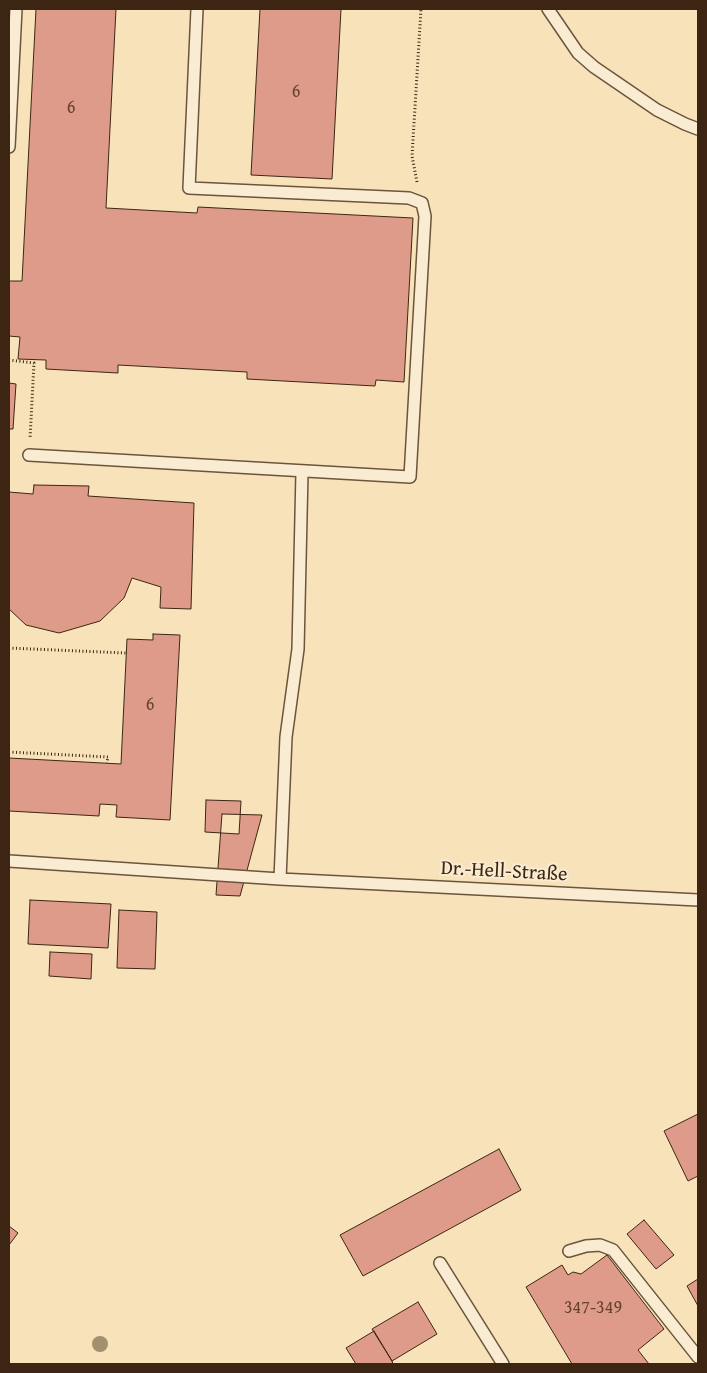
<!DOCTYPE html>
<meta charset="utf-8">
<style>
body{margin:0}
#map{position:relative;width:707px;height:1373px;overflow:hidden;background:#f7e2b9;font-family:"Gentium Book Plus",serif}
canvas{display:block}
.frame{position:absolute;inset:0;border:10px solid #3c2613;pointer-events:none}
</style>
<div id="map">
<canvas width="707" height="1373"></canvas>
<div class="frame"></div>
</div>
<script>
const ctx = document.querySelector('canvas').getContext('2d');
ctx.lineJoin = 'round';
function fillPath(path, color) {
  ctx.fillStyle = color;
  ctx.fill(path, 'evenodd');
}
function shape(rows) {
  const path = new Path2D();
  for (const r of rows) {
    path.moveTo(r[0], r[1]);
    for (let i = 2; i < r.length; i += 2) path.lineTo(r[i], r[i + 1]);
  }
  return path;
}
function trace(path, color, width, dash) {
  ctx.strokeStyle = color;
  ctx.lineWidth = width;
  ctx.lineCap = dash ? 'butt' : 'round';
  ctx.setLineDash(dash || []);
  ctx.stroke(path);
}
function drawText(font, color, halo, rows, align = 'center') {
  ctx.font = font + ' "Gentium Book Plus",serif';
  ctx.lineWidth = 4;
  ctx.setLineDash([]);
  ctx.textBaseline = 'middle';
  ctx.strokeStyle = halo;
  ctx.fillStyle = color;
  for (const [text, x, y, turn = 0] of rows) {
    ctx.save();
    ctx.translate(x, y);
    ctx.rotate((+turn || 0) * Math.PI / 180);
    ctx.textAlign = isNaN(turn) ? turn : align;
    if (halo) ctx.strokeText(text, 0, 0);
    ctx.fillText(text, 0, 0);
    ctx.restore();
  }
}
const building = shape([
 [36,9,116,9,106,208,197,213,198,207,413,218,404,382,376,380,375,386,247,379,247,372,118,365,118,373,46,369,46,360,18,359,20,337,9,336,9,281,22,281,36,9],
 [260,9,341,9,332,179,251,175,260,9],
 [9,383,16,384,13,429,9,429,9,383],
 [34,485,89,486,88,496,194,503,191,609,160,608,161,587,132,578,124,598,100,621,59,633,26,625,9,609,9,492,33,494,34,485],
 [153,634,180,635,170,820,116,817,117,805,100,804,99,816,9,811,9,758,121,764,127,639,153,640,153,634],
 [206,800,241,801,239,834,205,832,206,800],
 [222,814,262,815,240,896,216,895,222,814],
 [30,900,111,904,108,948,28,944,30,900],
 [119,910,157,912,155,969,117,968,119,910],
 [50,952,92,954,91,979,49,976,50,952],
 [698,1114,698,1176,688,1181,664,1131,698,1114],
 [499,1149,521,1190,363,1276,340,1235,499,1149],
 [644,1220,674,1255,656,1269,627,1234,644,1220],
 [9,1226,18,1233,9,1245,9,1226],
 [607,1255,664,1329,638,1350,649,1364,572,1364,526,1287,562,1265,568,1275,573,1272,581,1274,607,1255],
 [698,1279,698,1306,687,1286,698,1279],
 [418,1302,437,1334,392,1361,372,1329,418,1302],
 [374,1331,392,1361,393,1364,356,1364,346,1348,374,1331]
]);
fillPath(building, '#df9b89');
trace(building, '#3c2613', 1);
const lane = shape([
 [548,9,578,53,594,67,657,110,685,124,698,129],
 [9,147,16,9],
 [29,455,410,477,425,216,422,203,409,198,189,188,197,9],
 [9,861,280,879,698,900],
 [280,879,286,737,298,649,302,472],
 [569,1251,586,1246,600,1245,613,1250,698,1357],
 [440,1263,503,1364]
]);
trace(lane, '#6b553c', 14);
trace(shape([
 [417,182,412,156,421,9],
 [9,360,34,363,30,439],
 [9,648,126,653],
 [9,752,108,757,107,763]
]), '#3c2613', 3, [1, 2.5]);
trace(lane, '#faecd2', 11);
ctx.fillStyle = '#a2916f';
for (const [x, y] of [
 [100,1344]
]) {
  ctx.beginPath();
  ctx.arc(x, y, 8, 0, 2 * Math.PI);
  ctx.fill();
}
drawText('18px', '#654330', null, [
 ["6",296,92],
 ["6",71,108],
 ["6",150,705],
 ["347-349",593,1308]
]);
drawText('20px', '#3c2613', '#faecd2', [
 ["Dr.-Hell-Straße",504,872,3]
]);
</script>
